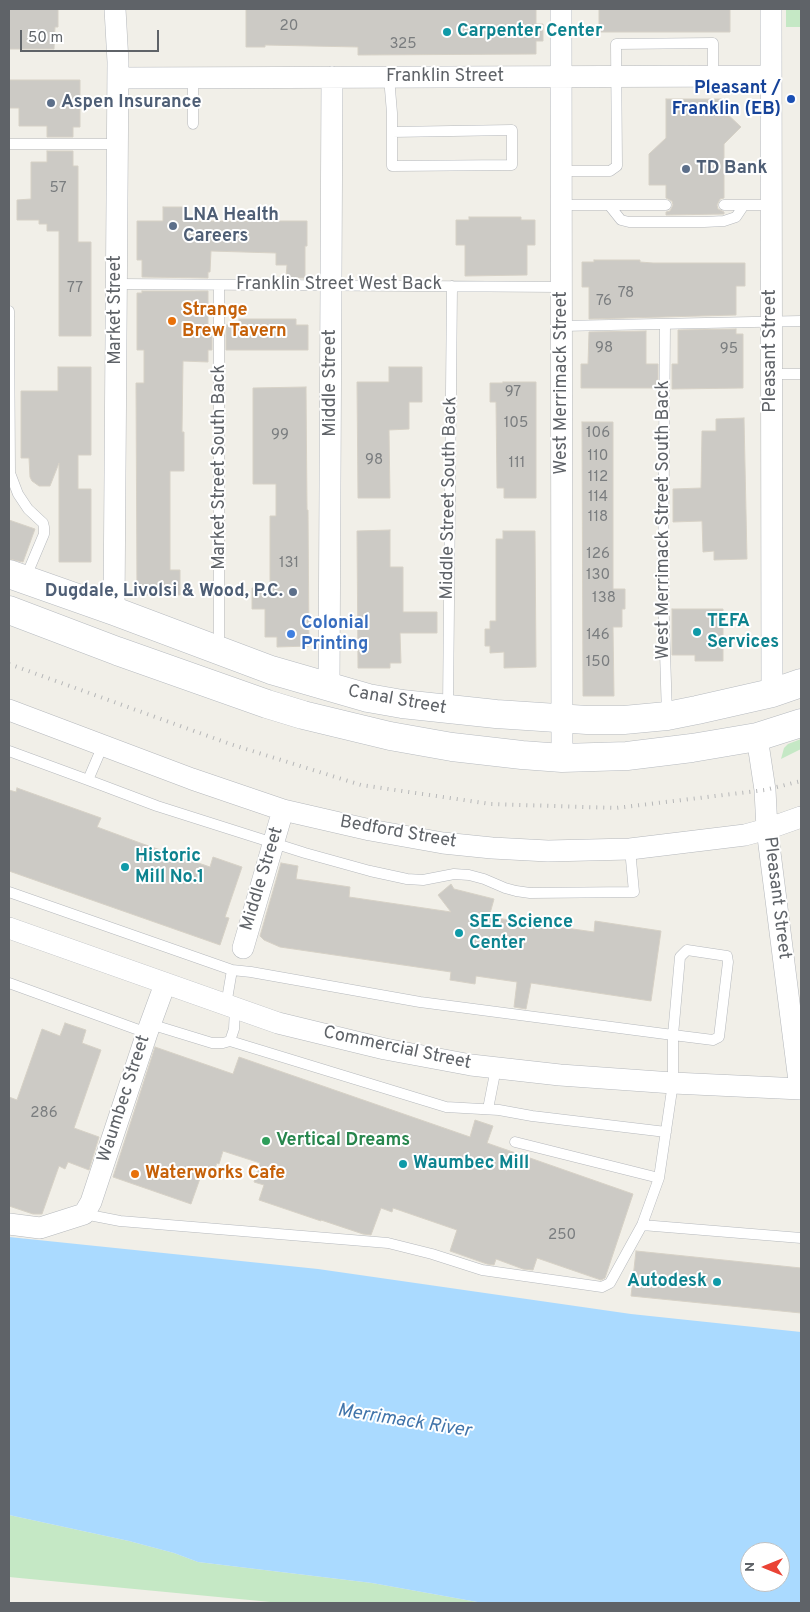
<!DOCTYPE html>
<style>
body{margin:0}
#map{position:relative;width:810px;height:1612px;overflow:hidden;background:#f1efe8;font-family:Overpass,sans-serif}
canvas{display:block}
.frame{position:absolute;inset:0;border:10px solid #5f6368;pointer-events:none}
.north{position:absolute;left:740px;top:1542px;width:50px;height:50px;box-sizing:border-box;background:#fff;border:1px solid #bfc1c3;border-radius:50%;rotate:270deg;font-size:14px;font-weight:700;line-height:20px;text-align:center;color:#5f6368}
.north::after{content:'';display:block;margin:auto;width:18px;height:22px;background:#ea4335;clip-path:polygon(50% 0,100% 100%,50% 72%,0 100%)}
.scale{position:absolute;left:20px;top:30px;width:139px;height:22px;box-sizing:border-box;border:2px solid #5f6368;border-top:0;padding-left:6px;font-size:15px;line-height:18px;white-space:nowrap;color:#5f6368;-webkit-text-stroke:4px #fff;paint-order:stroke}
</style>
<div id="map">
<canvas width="810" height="1612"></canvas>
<div class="frame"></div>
<div class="north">N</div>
<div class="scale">50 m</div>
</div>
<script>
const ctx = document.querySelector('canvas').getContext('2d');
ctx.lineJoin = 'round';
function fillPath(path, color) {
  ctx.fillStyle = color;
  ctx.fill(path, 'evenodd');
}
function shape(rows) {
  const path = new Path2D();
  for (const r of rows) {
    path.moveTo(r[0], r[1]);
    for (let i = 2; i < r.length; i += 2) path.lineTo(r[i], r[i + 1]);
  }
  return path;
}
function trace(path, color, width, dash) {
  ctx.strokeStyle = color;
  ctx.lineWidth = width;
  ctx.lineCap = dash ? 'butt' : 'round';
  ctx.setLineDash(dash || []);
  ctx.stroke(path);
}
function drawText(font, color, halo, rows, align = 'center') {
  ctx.font = font + ' Overpass,sans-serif';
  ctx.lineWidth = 4;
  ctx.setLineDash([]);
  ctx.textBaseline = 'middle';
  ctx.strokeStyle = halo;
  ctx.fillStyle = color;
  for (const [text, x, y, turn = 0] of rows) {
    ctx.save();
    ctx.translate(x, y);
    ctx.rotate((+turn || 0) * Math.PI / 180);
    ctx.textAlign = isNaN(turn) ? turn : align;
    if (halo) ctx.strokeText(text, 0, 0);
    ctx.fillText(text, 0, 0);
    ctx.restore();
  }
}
fillPath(shape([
 [786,9,801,9,801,27,786,27],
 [801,739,801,749,781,759,784,748,788,744],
 [9,1515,129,1541,174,1553,198,1562,372,1583,483,1603,498,1603,281,1603,9,1577]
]), '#c5e8c5');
fillPath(shape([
 [9,1237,318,1269,631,1314,801,1332,801,1603,483,1603,372,1583,198,1562,174,1553,129,1541,9,1515],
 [750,1552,780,1552,780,1582,750,1582]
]), '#aadaff');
const building = shape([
 [9,9,58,9,58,27,55,27,54,49,9,49,9,9],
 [246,9,536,9,536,24,543,24,543,41,536,41,536,54,358,55,358,47,265,45,265,47,246,47,246,9],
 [599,9,730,9,730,32,599,32,599,9],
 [9,80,80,80,80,127,73,127,73,137,47,137,47,126,19,126,19,108,9,108,9,80],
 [666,99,723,99,723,110,741,127,724,144,724,198,720,199,717,205,718,209,724,212,724,214,666,215,666,212,670,211,673,205,672,201,666,198,666,185,649,185,649,154,666,138,666,99],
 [47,151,73,151,73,166,78,166,78,242,91,242,91,336,59,336,59,231,47,231,47,224,39,224,39,220,17,220,17,200,31,199,31,162,47,162,47,151],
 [163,207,183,207,183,221,307,221,307,246,305,246,305,278,286,278,287,265,276,265,276,253,211,251,210,272,208,272,208,278,142,277,142,260,137,260,137,221,163,221,163,207],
 [469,217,521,217,521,220,535,220,535,245,527,245,527,275,465,276,465,245,456,245,456,220,469,220,469,217],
 [594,260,640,260,640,262,653,263,745,263,745,286,736,286,736,315,589,319,589,287,582,287,582,262,594,262,594,260],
 [142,291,208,291,208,325,212,325,212,350,208,350,208,362,183,361,182,432,184,432,184,471,170,471,170,570,180,570,180,595,137,595,136,383,144,383,144,350,137,350,137,293,142,293,142,291],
 [239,319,296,319,296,325,308,325,308,350,226,350,226,325,239,325,239,319],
 [736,329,736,334,743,334,743,388,672,389,672,364,678,364,678,330,736,329],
 [646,331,646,364,658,364,658,388,581,388,581,364,588,364,589,332,646,331],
 [58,367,91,367,91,455,78,455,78,489,91,489,91,562,59,562,59,463,50,486,39,486,32,481,30,477,29,458,21,458,21,391,58,391,58,367],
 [389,367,422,367,422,402,409,402,409,429,389,430,390,498,358,498,357,382,389,382,389,367],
 [503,382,536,382,536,498,504,498,504,488,497,488,496,402,490,402,490,383,503,383,503,382],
 [306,387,307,510,308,510,309,646,277,647,277,637,265,637,265,609,252,609,252,588,270,588,270,516,276,516,276,484,253,484,253,388,306,387],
 [744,418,747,559,714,560,714,551,703,552,702,521,673,522,673,489,701,488,702,431,716,431,716,419,744,418],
 [582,422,613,422,613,589,625,589,625,609,622,609,622,627,613,627,614,696,583,696,582,422],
 [9,520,35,529,23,562,9,559,9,520],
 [390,530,390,567,403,567,403,612,437,612,437,633,400,633,401,663,390,663,390,668,358,668,357,531,390,530],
 [503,531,535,531,536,667,504,668,504,652,490,653,490,646,485,646,485,629,490,629,490,621,496,621,496,539,503,539,503,531],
 [672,609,723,609,723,661,695,661,695,655,672,655,672,609],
 [17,788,101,818,97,827,143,844,210,867,213,857,242,867,225,917,229,918,220,945,9,871,9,790,16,792,17,788],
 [281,863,298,866,296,879,350,887,349,897,451,912,438,895,451,884,454,889,494,899,489,917,594,932,595,921,661,931,651,1001,531,983,526,1009,514,1007,517,982,476,976,475,984,450,980,451,972,280,947,264,940,260,936,281,863],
 [65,1023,86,1030,82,1043,101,1050,74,1128,99,1137,89,1170,68,1162,65,1169,59,1166,42,1214,33,1214,9,1206,9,1097,17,1100,42,1029,60,1036,65,1023],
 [155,1047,233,1074,239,1057,470,1137,475,1120,493,1126,487,1143,633,1194,605,1278,601,1280,537,1258,533,1270,523,1269,496,1259,494,1265,487,1264,450,1251,457,1230,393,1208,392,1212,381,1208,371,1235,363,1234,321,1220,321,1221,259,1200,264,1185,254,1182,260,1163,223,1151,219,1164,217,1163,213,1173,203,1170,191,1204,113,1177,155,1047],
 [636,1251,801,1268,801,1313,631,1296,636,1251]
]);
fillPath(building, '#cccac5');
trace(building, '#d6d1c6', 1);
const lane = shape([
 [389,77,392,113,392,166,512,165,512,130,392,132],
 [193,78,193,124],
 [9,144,118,144],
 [562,171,610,171,617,166,616,44,713,43,713,76],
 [562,205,666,205],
 [609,205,621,220,629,222,704,222,724,221,736,217,744,205],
 [724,205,771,205],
 [117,284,562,287],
 [219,285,219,648],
 [9,311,10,473,18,494,28,509,43,523,44,527,44,534,25,579],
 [665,324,663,589,667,715],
 [562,326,801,321],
 [771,374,801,374],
 [448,708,452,286],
 [103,745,88,780,157,806,305,853,370,871,407,879,423,880,454,874,469,875,484,879,505,888,516,891,530,893,634,892,630,849],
 [9,751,88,780],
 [9,892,232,970,251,972,420,1002,673,1035,713,1040,719,1037,728,962,727,956,687,950,680,957,673,1035,673,1083,659,1178,642,1225,610,1283,602,1287,482,1270,432,1254,388,1243,120,1221,84,1214],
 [9,983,147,1033],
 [226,1005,232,970],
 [150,1024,212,1043,223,1043,230,1041,234,1029,235,1008],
 [230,1041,446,1107,499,1110,532,1116,666,1132],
 [488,1109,496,1068],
 [515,1142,659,1178],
 [642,1225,801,1238]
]);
const street = shape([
 [561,9,562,758],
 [771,9,772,693],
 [118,78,771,76],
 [114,611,118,62,115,9],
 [329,688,332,77],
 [9,710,192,779,283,810,370,830,443,843,492,848,548,851,630,849,745,835,767,829,801,817],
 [757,737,765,790,767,829,800,1089],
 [9,928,278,1023,385,1049,471,1065,560,1075,673,1083,801,1089],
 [243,948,283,810],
 [9,1224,40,1228,84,1214,91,1202,147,1033,165,984]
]);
const secondary = shape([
 [9,574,114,611,271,670,368,698,402,704,496,714,587,720,624,720,667,716,697,710,772,693,801,683],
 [9,610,117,651,267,704,303,715,390,736,452,747,522,755,562,758,627,756,692,748,757,737,801,723]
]);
trace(lane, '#b5b8bc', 11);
trace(street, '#b5b8bc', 22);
trace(secondary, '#b6babf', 29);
trace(lane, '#fff', 10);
trace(street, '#fff', 21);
trace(secondary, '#fff', 28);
trace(shape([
 [9,664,230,744,361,785,491,804,616,808,765,790,801,781]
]), '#b6b7b8', 4, [1, 6]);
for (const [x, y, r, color] of [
 [447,32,5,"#0f9aa8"],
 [791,99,5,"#1a4fb4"],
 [51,103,5,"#5c6f8a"],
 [686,169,5,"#5c6f8a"],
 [173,226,5,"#5c6f8a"],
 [172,321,5,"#e8710a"],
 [293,592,5,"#5c6f8a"],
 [697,632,5,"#0f9aa8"],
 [291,634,5,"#3f7fe0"],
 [125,867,5,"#0f9aa8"],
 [459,933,5,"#0f9aa8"],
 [266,1141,5,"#2e9e5b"],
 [403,1164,5,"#0f9aa8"],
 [135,1174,5,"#e8710a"],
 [717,1282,5,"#0f9aa8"]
]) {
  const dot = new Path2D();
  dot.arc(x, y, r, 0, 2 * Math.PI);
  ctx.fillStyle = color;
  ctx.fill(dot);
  trace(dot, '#fff', 2);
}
drawText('15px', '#7a7d7f', null, [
 ["20",289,27],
 ["325",403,45],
 ["57",58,189],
 ["77",75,289],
 ["78",626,294],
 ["76",604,302],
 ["98",604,349],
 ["95",729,350],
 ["97",513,393],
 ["105",516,424],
 ["106",598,434],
 ["99",280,436],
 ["110",598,457],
 ["98",374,461],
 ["111",517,464],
 ["112",598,478],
 ["114",598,498],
 ["118",598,518],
 ["126",598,555],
 ["131",289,564],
 ["130",598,576],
 ["138",604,599],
 ["146",598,636],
 ["150",598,663],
 ["286",44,1114],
 ["250",562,1236]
]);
drawText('bold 18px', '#0d838f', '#fff', [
 ["Carpenter Center",457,32],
 ["TEFA",707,622],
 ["Services",707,643],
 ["Historic",135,857],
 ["Mill No.1",135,878],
 ["SEE Science",469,923],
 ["Center",469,944],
 ["Waumbec Mill",413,1164],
 ["Autodesk",707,1282,"right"]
], 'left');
drawText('18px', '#5f6368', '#fff', [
 ["Franklin Street",445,77],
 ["Franklin Street West Back",339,285],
 ["Market Street",116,310,-90],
 ["Pleasant Street",771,351,-90],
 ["Middle Street",331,383,-90],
 ["West Merrimack Street",562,383,-90],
 ["Market Street South Back",220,467,-90],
 ["Middle Street South Back",450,498,-89],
 ["West Merrimack Street South Back",664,520,-90],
 ["Canal Street",397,701,10],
 ["Bedford Street",398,833,10],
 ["Middle Street",263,879,-73],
 ["Pleasant Street",776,898,83],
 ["Commercial Street",397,1049,12],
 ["Waumbec Street",125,1099,-72]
]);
drawText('bold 18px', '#164399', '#fff', [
 ["Pleasant /",781,89],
 ["Franklin (EB)",781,110]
], 'right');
drawText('bold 18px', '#4e5e75', '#fff', [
 ["Aspen Insurance",61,103],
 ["TD Bank",696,169],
 ["LNA Health",183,216],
 ["Careers",183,237],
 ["Dugdale, Livolsi & Wood, P.C.",283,592,"right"]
], 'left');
drawText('bold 18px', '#c56008', '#fff', [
 ["Strange",182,311],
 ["Brew Tavern",182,332],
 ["Waterworks Cafe",145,1174]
], 'left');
drawText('bold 18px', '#366cbe', '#fff', [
 ["Colonial",301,624],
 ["Printing",301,645]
], 'left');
drawText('bold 18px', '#27864d', '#fff', [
 ["Vertical Dreams",276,1141]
], 'left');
drawText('italic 19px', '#4174aa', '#fff', [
 ["Merrimack River",404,1422,9]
]);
</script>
